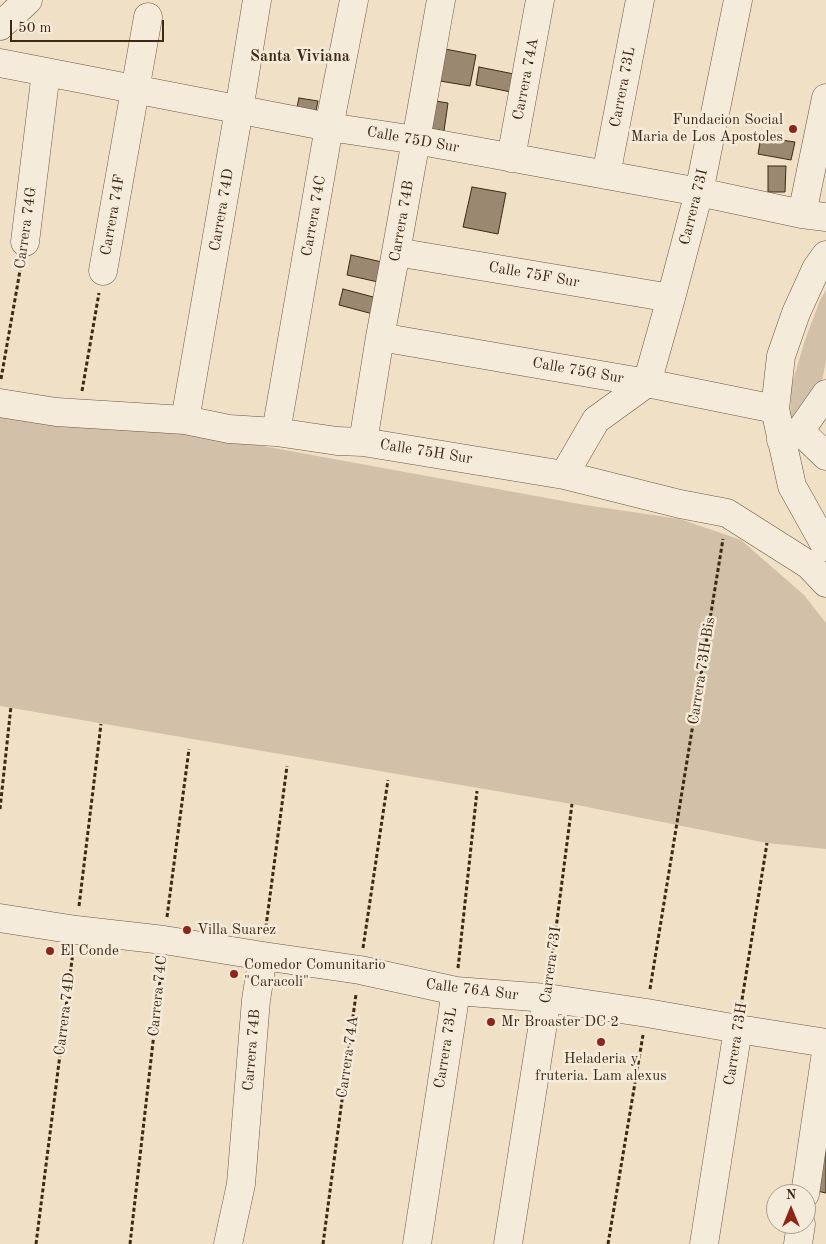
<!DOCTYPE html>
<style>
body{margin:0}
#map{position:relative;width:826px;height:1244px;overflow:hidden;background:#f0e0c6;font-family:"Old Standard TT",serif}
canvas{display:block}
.north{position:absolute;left:766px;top:1184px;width:50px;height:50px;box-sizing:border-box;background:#f5ebda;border:1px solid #ac9d8b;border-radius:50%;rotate:0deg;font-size:14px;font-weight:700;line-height:20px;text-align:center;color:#3e2914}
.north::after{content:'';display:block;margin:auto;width:18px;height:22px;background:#8f2418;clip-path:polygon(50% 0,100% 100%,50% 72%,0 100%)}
.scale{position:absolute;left:10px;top:20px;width:154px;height:22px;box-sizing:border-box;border:2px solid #3e2914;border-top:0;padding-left:6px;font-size:15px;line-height:18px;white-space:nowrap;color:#3e2914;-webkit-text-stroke:4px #f5ebda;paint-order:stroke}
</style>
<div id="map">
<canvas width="826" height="1244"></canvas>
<div class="north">N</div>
<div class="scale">50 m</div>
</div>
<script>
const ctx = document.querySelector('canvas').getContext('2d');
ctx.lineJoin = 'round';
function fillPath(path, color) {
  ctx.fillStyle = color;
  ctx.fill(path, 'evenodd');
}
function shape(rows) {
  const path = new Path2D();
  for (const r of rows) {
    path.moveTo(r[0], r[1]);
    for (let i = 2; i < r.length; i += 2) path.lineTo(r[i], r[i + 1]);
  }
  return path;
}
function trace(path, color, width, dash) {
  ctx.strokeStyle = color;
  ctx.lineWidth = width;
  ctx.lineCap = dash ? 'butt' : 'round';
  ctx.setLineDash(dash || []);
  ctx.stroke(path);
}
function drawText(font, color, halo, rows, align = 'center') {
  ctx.font = font + ' "Old Standard TT",serif';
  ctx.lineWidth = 5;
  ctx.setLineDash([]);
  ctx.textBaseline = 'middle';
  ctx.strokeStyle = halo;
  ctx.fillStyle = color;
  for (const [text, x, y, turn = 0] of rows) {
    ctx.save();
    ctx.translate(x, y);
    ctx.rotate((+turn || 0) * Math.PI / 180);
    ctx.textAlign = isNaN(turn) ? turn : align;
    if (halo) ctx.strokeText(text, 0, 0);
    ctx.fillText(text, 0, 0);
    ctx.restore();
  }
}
fillPath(shape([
 [826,290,826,361,819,396,790,427,791,387,804,343,820,300],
 [0,412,203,435,585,505,680,519,741,540,804,595,826,623,826,849,767,843,572,804,0,706]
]), '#d2c1a8');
const building = shape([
 [440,48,476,55,470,86,434,80,440,48],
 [479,67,514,74,511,92,476,85,479,67],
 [299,98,318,101,316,111,297,107,299,98],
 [429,100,448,103,444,131,425,128,429,100],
 [761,137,795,142,791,160,758,154,761,137],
 [768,166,786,166,785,192,768,192,768,166],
 [472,187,506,193,498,234,463,227,472,187],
 [351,255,382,262,378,282,347,275,351,255],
 [343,289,377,298,373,314,339,305,343,289],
 [826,1143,826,1193,817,1191,826,1143]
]);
fillPath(building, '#9b8871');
trace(building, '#3e2914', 1);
const minor = shape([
 [0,26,28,0],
 [0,63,329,127,416,140,699,192,802,214,826,217],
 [511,158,540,0],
 [606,175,640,0],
 [802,214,826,98],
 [25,242,46,72],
 [396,252,671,298],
 [826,255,816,269,796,313,781,356,775,409,792,486,826,547],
 [103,271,148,17],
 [380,337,647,383,775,409],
 [0,403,56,412,185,420,229,429,276,432,337,441,363,442,564,475,680,504,727,513,809,565,826,583],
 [185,420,239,110,257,0],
 [800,431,826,456],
 [276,432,329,127,354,0],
 [781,440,800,431,826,394],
 [363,442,380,337,396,252,441,0],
 [564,475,596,420,647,383,671,298,699,192,738,0],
 [0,918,76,930,164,940,263,956,360,970,456,991,547,998,647,1013,738,1029,826,1043],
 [805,1194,826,1052],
 [228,1244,241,1184,256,1000,263,956],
 [417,1244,456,991],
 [508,1244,547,998],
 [704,1244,738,1029],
 [798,1244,801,1224]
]);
trace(minor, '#6a5740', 29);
trace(shape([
 [1,379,21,265],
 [82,391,99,293],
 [0,809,11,706],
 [79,906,101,724],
 [167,917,189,749],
 [265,934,287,766],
 [363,948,388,780],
 [458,968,477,791],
 [550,975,572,804],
 [650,989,723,539],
 [741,1006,767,843],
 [36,1244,73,952],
 [130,1244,162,963],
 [323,1244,356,994],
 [608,1244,643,1035]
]), '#3e2914', 3, [4, 2.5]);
trace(minor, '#f5ebda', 28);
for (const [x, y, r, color] of [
 [793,129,5,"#8f2418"],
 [187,930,5,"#8f2418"],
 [50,951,5,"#8f2418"],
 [234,974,5,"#8f2418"],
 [491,1022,5,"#8f2418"],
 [601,1042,5,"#8f2418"]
]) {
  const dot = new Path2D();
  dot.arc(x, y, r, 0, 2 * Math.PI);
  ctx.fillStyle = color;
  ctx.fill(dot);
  trace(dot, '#f5ebda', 2);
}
drawText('15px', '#3e2914', '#f5ebda', [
 ["Carrera 74A",526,79,-79],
 ["Carrera 73L",623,87,-79],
 ["Calle 75D Sur",413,140,10],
 ["Carrera 73I",694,207,-76],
 ["Carrera 74D",222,210,-80],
 ["Carrera 74F",113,215,-80],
 ["Carrera 74C",314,216,-80],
 ["Carrera 74B",402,221,-80],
 ["Carrera 74G",26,228,-82],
 ["Calle 75F Sur",534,275,10],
 ["Calle 75G Sur",578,371,10],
 ["Calle 75H Sur",426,452,9],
 ["Carrera 73H Bis",702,671,-81],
 ["Carrera 73I",551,965,-82],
 ["Calle 76A Sur",472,990,7],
 ["Carrera 74C",158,996,-84],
 ["Carrera 74D",65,1014,-83],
 ["Carrera 73H",736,1044,-81],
 ["Carrera 73L",446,1048,-81],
 ["Carrera 74B",252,1050,-85],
 ["Carrera 74A",348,1057,-82]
]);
drawText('15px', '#3e2914', '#f5ebda', [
 ["Fundacion Social",783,120,"right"],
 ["Maria de Los Apostoles",783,137,"right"],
 ["Villa Suarez",197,930],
 ["El Conde",60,951],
 ["Comedor Comunitario",244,965],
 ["\"Caracoli\"",244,982],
 ["Mr Broaster DC 2",501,1022],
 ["Heladeria y",601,1059,"center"],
 ["fruteria. Lam alexus",601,1076,"center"]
], 'left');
drawText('bold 16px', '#3e2914', '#f5ebda', [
 ["Santa Viviana",300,57]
]);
</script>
